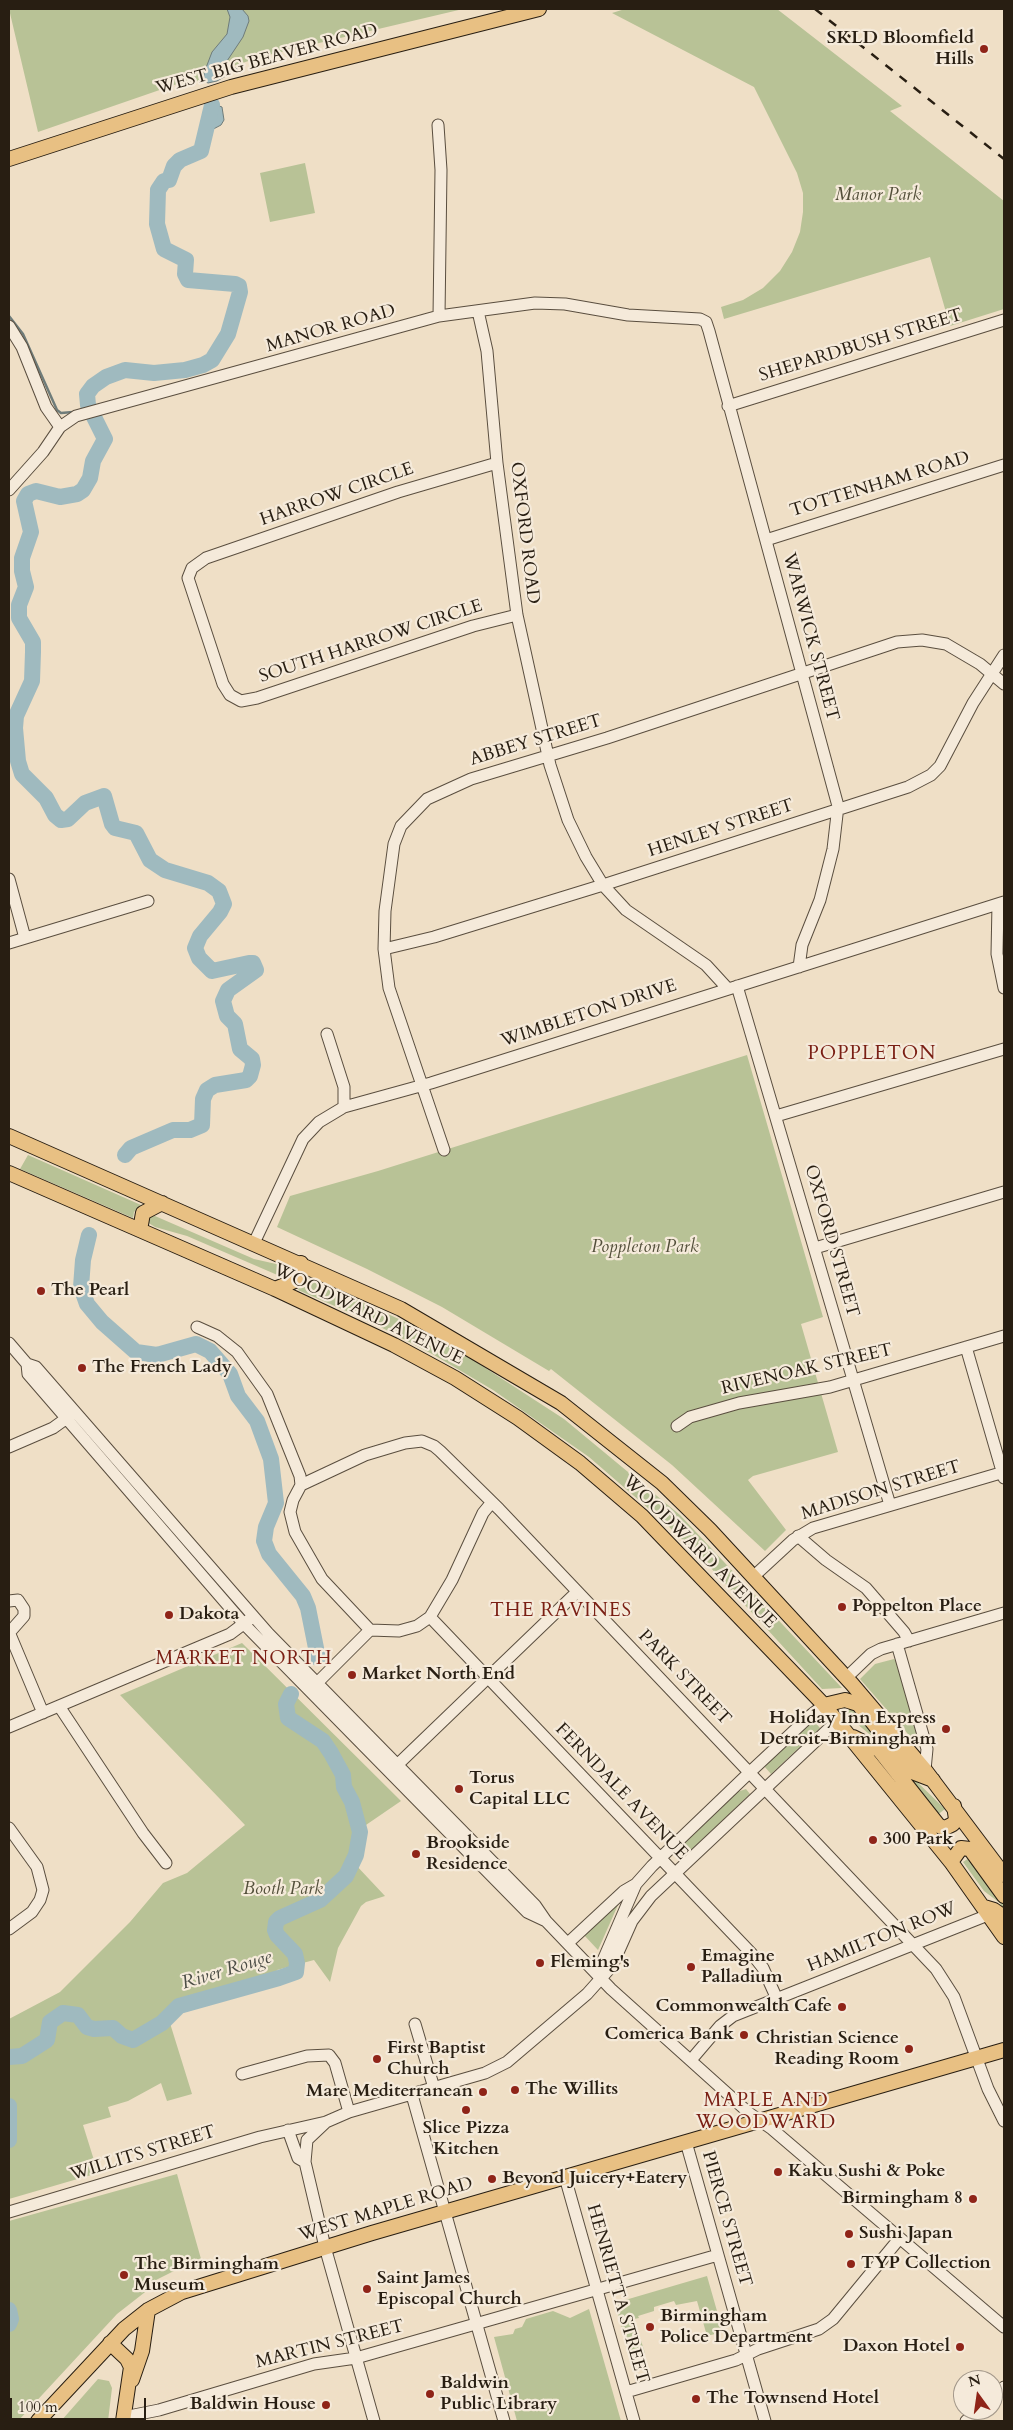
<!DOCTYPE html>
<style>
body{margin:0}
#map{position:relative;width:1013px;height:2430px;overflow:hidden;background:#efdfc6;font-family:Cardo,serif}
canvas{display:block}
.frame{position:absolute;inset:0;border:10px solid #281e12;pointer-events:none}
.north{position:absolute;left:953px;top:2370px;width:50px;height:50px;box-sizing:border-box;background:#f5eada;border:1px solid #a3988a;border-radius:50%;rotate:346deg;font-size:14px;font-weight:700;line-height:20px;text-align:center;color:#281e12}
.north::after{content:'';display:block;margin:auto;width:18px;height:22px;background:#8f2418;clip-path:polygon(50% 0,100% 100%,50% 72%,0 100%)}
.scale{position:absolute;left:10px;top:2398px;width:136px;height:22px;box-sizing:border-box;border:2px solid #281e12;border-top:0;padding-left:6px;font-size:15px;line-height:18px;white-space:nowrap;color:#281e12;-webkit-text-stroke:4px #f5eada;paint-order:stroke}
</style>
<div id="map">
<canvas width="1013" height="2430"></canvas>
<div class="frame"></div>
<div class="north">N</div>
<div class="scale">100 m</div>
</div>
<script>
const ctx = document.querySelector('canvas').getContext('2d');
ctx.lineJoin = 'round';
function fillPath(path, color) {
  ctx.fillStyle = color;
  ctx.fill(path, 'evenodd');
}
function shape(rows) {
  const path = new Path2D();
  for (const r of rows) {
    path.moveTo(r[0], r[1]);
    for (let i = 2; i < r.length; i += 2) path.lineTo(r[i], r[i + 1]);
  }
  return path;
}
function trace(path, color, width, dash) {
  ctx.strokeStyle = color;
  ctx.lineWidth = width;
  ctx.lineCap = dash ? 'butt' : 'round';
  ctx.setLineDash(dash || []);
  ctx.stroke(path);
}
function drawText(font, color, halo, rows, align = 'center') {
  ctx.font = font + ' Cardo,serif';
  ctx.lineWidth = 4.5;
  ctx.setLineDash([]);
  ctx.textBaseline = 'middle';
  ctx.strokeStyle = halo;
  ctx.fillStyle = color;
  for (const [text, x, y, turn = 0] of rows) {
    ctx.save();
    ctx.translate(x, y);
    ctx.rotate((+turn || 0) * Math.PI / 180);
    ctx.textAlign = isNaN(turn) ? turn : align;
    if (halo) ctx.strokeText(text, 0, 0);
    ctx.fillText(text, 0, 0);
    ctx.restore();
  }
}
fillPath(shape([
 [9,9,463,9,264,56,202,76,202,80,195,82,177,84,38,132],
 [625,9,777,9,902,106,890,111,1004,201,1004,309,950,326,930,257,724,319,721,307,743,300,763,288,780,271,792,252,800,232,803,212,803,193,797,173,754,87,612,13],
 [305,163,315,213,270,222,260,173],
 [747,1055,823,1317,801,1324,838,1452,753,1476,748,1480,786,1530,765,1551,672,1465,551,1369,549,1371,442,1307,367,1269,277,1227,290,1196,378,1171],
 [28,1155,141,1205,134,1212,133,1218,20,1169],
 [155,1216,254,1259,285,1266,291,1270,290,1275,282,1277,187,1236,155,1227,147,1222,148,1217],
 [305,1276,414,1326,470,1358,564,1419,680,1515,842,1688,822,1689,710,1567,663,1521,589,1457,493,1390,434,1355,369,1321,298,1290],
 [242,1643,401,1801,363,1827,364,1835,354,1863,385,1896,366,1902,361,1906,338,1948,330,1982,314,1960,277,1970,270,1986,210,1991,169,2020,192,2094,167,2101,161,2083,128,2101,108,2107,111,2117,83,2125,98,2173,9,2199,9,2019,60,1992,130,1922,163,1883,187,1873,245,1825,120,1695],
 [894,1659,896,1661,919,1742,914,1741,860,1679,875,1664],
 [852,1706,911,1776,945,1809,936,1816,874,1738,844,1713],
 [813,1720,820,1728,771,1774,764,1766],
 [746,1789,750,1794,681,1860,674,1852,737,1792],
 [972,1856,1004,1902,1004,1911,1000,1903,984,1891,963,1862],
 [618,1904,618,1905,598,1950,583,1934],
 [177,2174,203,2266,186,2271,182,2267,148,2284,149,2289,117,2314,18,2421,9,2421,9,2221],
 [707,2276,723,2332,707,2336,697,2301,676,2305,674,2301,654,2307,654,2311,638,2316,639,2318,634,2319,645,2353,630,2357,615,2303],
 [589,2309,621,2421,517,2421,494,2337,513,2334,515,2329,522,2327,526,2319,553,2311,570,2318],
 [98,2379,109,2381,112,2388,108,2421,61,2421]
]), '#b8c296');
const water = shape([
 [227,9,242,9,248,16,249,21,243,37,227,61,228,65,238,69,217,81,208,83,204,81,204,73,212,52,227,34,230,17,227,9],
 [214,104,222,107,224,120,221,125,204,134,203,112,208,106,214,104]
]);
fillPath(water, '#9fbabf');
trace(water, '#6f7c7a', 1);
trace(shape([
 [9,316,23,334,57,410,61,413,73,412]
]), '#6f7c7a', 2.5);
trace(shape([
 [125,1155,131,1148,173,1130,190,1130,202,1125,203,1099,207,1090,215,1085,246,1080,250,1076,253,1065,252,1059,240,1049,235,1024,227,1016,223,1001,228,990,256,970,253,963,249,963,212,971,199,958,195,948,200,936,220,912,224,904,219,891,208,883,165,870,150,860,136,833,115,828,112,824,104,796,85,803,68,819,61,820,55,815,46,798,22,774,18,761,15,728,16,716,32,681,33,652,33,642,19,618,19,605,26,587,22,571,22,558,31,532,24,501,28,494,36,491,60,497,77,494,83,490,90,478,93,461,105,439,88,405,87,394,93,386,106,377,125,370,154,373,185,370,203,365,212,360,228,334,240,292,239,286,235,284,188,280,185,274,186,260,164,249,157,224,158,190,164,181,169,180,174,166,180,160,201,151,212,105],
 [89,1235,83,1260,81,1287,87,1304,102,1322,136,1352,157,1355,196,1344,210,1351,230,1374,238,1396,257,1421,271,1459,276,1503,266,1527,264,1541,269,1554,303,1596,308,1608,318,1658],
 [9,2057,22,2056,47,2040,50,2022,63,2013,78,2015,87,2027,94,2029,113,2028,122,2036,133,2040,162,2023,179,2006,279,1978,296,1972,297,1963,295,1954,277,1935,275,1930,276,1922,280,1918,320,1900,346,1876,356,1855,360,1832,352,1802,344,1787,343,1775,331,1753,323,1741,288,1718,286,1704,291,1694],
 [9,2106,9,2140],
 [9,2310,11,2319,9,2324]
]), '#9fbabf', 16);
const minor = shape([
 [438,125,441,170,439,316],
 [478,311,487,351,497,463,517,615,550,765,568,820,586,857,603,885,626,910,706,965,728,989],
 [9,326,22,347,46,407,60,427],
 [728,406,1004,320],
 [497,463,398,492,206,558,192,568,188,578,223,684,230,695,241,701,257,698,473,626,517,615],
 [9,490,43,452,60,427,76,416,439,316,535,303,565,304,628,315,700,319,706,322,709,331,838,806,833,849,820,900,802,945,799,967],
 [766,540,1004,465],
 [9,879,25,938],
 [998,904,997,954,1004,988],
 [9,943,148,901],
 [384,949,434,937,603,885,908,787,931,775,940,766,973,703,1004,655],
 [737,986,890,1505],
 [327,1034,344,1087,344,1107],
 [776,1116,1004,1049],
 [444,1150,389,988,384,949,385,911,394,844,401,826,427,799,471,779,607,738,897,642,922,640,946,644,980,664,1004,684],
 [254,1243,303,1139,319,1122,344,1107,431,1083,1004,902],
 [815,1248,1004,1192],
 [197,1327,217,1336,237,1352,267,1394,300,1476,301,1485,293,1500,290,1512,295,1532,322,1579,370,1630,399,1631,417,1626,430,1617,452,1580,483,1513,492,1502],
 [9,1343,27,1364,36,1367,268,1633,535,1905,546,1921,611,1989,749,2113,772,2129,1004,2327],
 [966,1347,1004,1478],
 [27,1364,28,1374,244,1624,527,1912,544,1920],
 [677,1426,690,1417,739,1403,830,1387,1004,1336],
 [9,1447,53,1428,71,1415],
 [301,1485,365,1455,405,1443,422,1441,434,1446,440,1451,499,1509,936,1969,954,1997,988,2089,1004,2121],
 [798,1536,826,1560,866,1588,904,1632,909,1641],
 [753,1577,793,1540,813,1528,1004,1472],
 [9,1601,18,1600,24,1609,24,1616,9,1633],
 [430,1617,752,1954,763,1968,777,1999],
 [9,1632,43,1713],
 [897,1644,927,1749,925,1770],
 [846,1678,871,1654,881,1649,1004,1613],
 [313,1687,370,1630],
 [59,1706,143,1833,166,1863],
 [9,1727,230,1634,250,1619],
 [393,1769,577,1592],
 [9,1828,37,1867,43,1890,40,1900,32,1912,9,1929],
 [568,1943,624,1891,636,1884],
 [600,1977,604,1958,636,1884,652,1866,750,1772,811,1715,824,1705],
 [415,2024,434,2088],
 [691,2060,720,2026,733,2016,988,1915],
 [242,2074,307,2056,329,2055,335,2063,349,2112],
 [412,2095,504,2421],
 [325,2123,307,2140,305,2162,325,2247,374,2421],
 [288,2130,298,2158,305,2162],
 [686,2142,765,2421],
 [565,2177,634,2421],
 [9,2212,260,2137,326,2122,349,2112,485,2073,507,2062,587,1994,612,1966,632,1921,651,1896,837,1721],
 [626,2392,736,2360,758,2349,819,2329,833,2319,899,2239],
 [993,2398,1004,2387],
 [124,2417,159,2410,314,2364,356,2358,718,2255],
 [966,2421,979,2410]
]);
const major = shape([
 [9,159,231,87,539,9],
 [9,1136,401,1309,561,1403,662,1483,710,1530,852,1684,925,1770,1004,1875],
 [9,1173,275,1289,394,1345,455,1378,518,1418,580,1463,642,1516,824,1705,951,1862,1004,1937],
 [140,1230,143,1213,162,1203],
 [275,1289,297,1280,301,1263],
 [824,1705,845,1700,858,1704,912,1772,933,1780],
 [853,1737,879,1750,939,1826,945,1828,953,1824,956,1819,954,1806],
 [951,1862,961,1848,970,1849,1004,1896],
 [984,1907,994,1910,1004,1917],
 [110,2343,127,2359,131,2367,123,2421],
 [132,2380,142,2351,148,2310],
 [38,2421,124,2329,148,2310,182,2292,372,2233,1004,2050]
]);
trace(minor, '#5a4e3f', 13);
trace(major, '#281e12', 16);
trace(minor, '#f5eada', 11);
trace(major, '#e8c083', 14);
trace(shape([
 [815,9,1004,159]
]), '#281e12', 2.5, [9, 9]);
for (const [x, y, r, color] of [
 [984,49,5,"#8f2418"],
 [41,1291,5,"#8f2418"],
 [82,1368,5,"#8f2418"],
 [842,1607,5,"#8f2418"],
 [169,1615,5,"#8f2418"],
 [352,1675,5,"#8f2418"],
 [946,1729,5,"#8f2418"],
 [459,1789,5,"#8f2418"],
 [873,1840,5,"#8f2418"],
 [416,1854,5,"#8f2418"],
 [540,1963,5,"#8f2418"],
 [691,1967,5,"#8f2418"],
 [842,2007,5,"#8f2418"],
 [744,2035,5,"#8f2418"],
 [909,2049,5,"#8f2418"],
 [377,2059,5,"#8f2418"],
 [515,2090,5,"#8f2418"],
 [483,2092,5,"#8f2418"],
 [466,2110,5,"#8f2418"],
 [778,2172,5,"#8f2418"],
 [492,2179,5,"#8f2418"],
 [973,2199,5,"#8f2418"],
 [849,2234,5,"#8f2418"],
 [851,2264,5,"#8f2418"],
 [124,2275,5,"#8f2418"],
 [367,2289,5,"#8f2418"],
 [650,2327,5,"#8f2418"],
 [960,2347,5,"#8f2418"],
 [430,2394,5,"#8f2418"],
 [696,2399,5,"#8f2418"],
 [326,2405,5,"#8f2418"]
]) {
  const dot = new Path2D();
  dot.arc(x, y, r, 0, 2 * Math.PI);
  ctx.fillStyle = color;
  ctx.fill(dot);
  trace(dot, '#f5eada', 2);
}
drawText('bold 18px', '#281e12', '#f5eada', [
 ["SKLD Bloomfield",974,39,"right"],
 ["Hills",974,60,"right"],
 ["The Pearl",51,1291],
 ["The French Lady",92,1368],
 ["Poppelton Place",852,1607],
 ["Dakota",179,1615],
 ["Market North End",362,1675],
 ["Holiday Inn Express",936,1719,"right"],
 ["Detroit-Birmingham",936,1740,"right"],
 ["Torus",469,1779],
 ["Capital LLC",469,1800],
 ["300 Park",883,1840],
 ["Brookside",426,1844],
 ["Residence",426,1865],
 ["Emagine",701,1957],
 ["Palladium",701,1978],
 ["Fleming's",550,1963],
 ["Commonwealth Cafe",832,2007,"right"],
 ["Comerica Bank",734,2035,"right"],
 ["Christian Science",899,2039,"right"],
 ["Reading Room",899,2060,"right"],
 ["First Baptist",387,2049],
 ["Church",387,2070],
 ["The Willits",525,2090],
 ["Mare Mediterranean",473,2092,"right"],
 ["Slice Pizza",466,2129,"center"],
 ["Kitchen",466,2150,"center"],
 ["Kaku Sushi & Poke",788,2172],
 ["Beyond Juicery+Eatery",502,2179],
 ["Birmingham 8",963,2199,"right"],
 ["Sushi Japan",859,2234],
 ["TYP Collection",861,2264],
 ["The Birmingham",134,2265],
 ["Museum",134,2286],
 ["Saint James",377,2279],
 ["Episcopal Church",377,2300],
 ["Birmingham",660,2317],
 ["Police Department",660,2338],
 ["Daxon Hotel",950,2347,"right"],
 ["Baldwin",440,2384],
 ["Public Library",440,2405],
 ["The Townsend Hotel",706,2399],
 ["Baldwin House",316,2405,"right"]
], 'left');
drawText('18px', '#281e12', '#f5eada', [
 ["WEST BIG BEAVER ROAD",267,60,-15],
 ["MANOR ROAD",331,329,-16],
 ["SHEPARDBUSH STREET",861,346,-17],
 ["TOTTENHAM ROAD",880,485,-17],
 ["HARROW CIRCLE",337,495,-19],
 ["OXFORD ROAD",524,533,83],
 ["WARWICK STREET",810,637,75],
 ["SOUTH HARROW CIRCLE",371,642,-18],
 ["ABBEY STREET",536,741,-17],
 ["HENLEY STREET",721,829,-18],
 ["WIMBLETON DRIVE",589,1014,-18],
 ["OXFORD STREET",831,1241,74],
 ["WOODWARD AVENUE",368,1315,26],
 ["RIVENOAK STREET",807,1370,-13],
 ["MADISON STREET",881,1491,-17],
 ["WOODWARD AVENUE",699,1552,45],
 ["PARK STREET",684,1678,46],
 ["FERNDALE AVENUE",621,1792,46],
 ["HAMILTON ROW",882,1938,-22],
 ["WILLITS STREET",143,2154,-17],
 ["WEST MAPLE ROAD",386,2210,-17],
 ["PIERCE STREET",726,2219,74],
 ["HENRIETTA STREET",617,2294,74],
 ["MARTIN STREET",330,2345,-14]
]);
drawText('italic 18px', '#534f3a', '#f5eada', [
 ["Manor Park",878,196],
 ["Poppleton Park",645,1248],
 ["Booth Park",283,1890]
]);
ctx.letterSpacing = '1px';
drawText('19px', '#7a1f14', '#f5eada', [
 ["POPPLETON",872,1055],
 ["THE RAVINES",561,1612],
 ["MARKET NORTH",244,1660],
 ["MAPLE AND",766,2102],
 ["WOODWARD",766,2124]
]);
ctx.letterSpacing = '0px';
drawText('italic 19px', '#4c4d46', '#f5eada', [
 ["River Rouge",227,1971,-17]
]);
</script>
